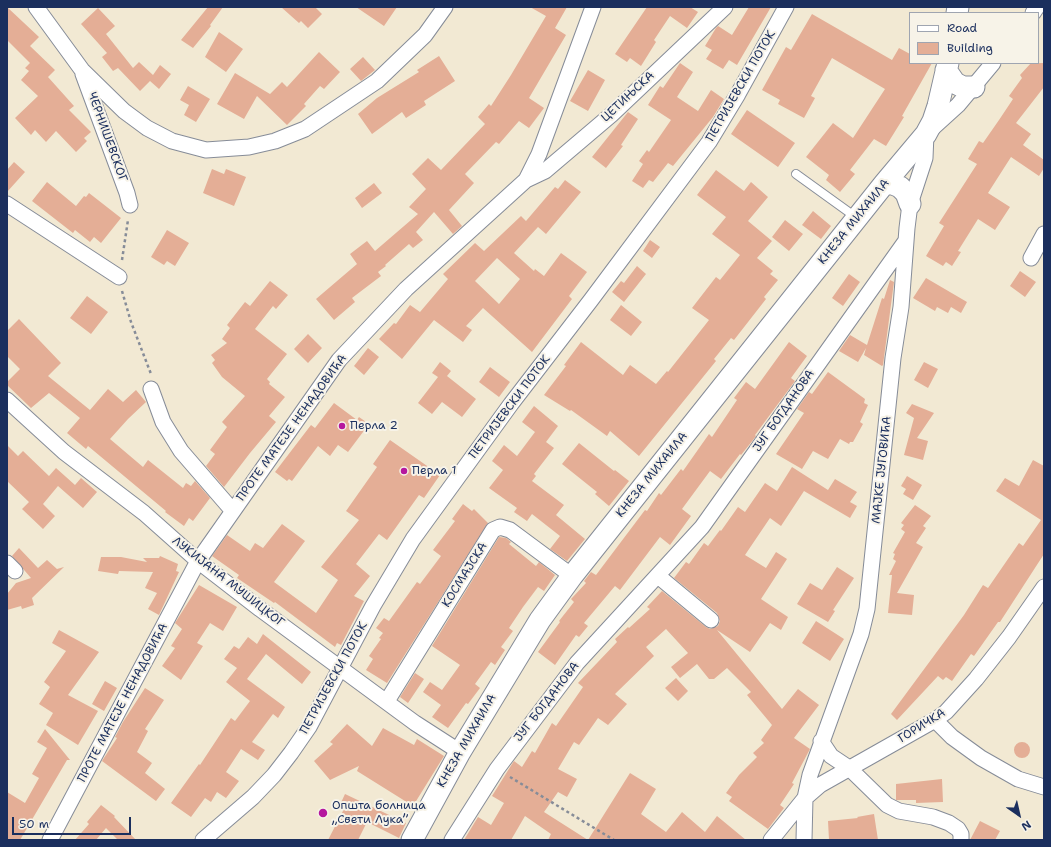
<!DOCTYPE html>
<meta charset="utf-8">
<style>
body{margin:0}
#map{position:relative;width:1051px;height:847px;overflow:hidden;background:#f2e9d3;font-family:"Shantell Sans",sans-serif}
canvas{display:block}
.frame{position:absolute;inset:0;border:8px solid #1b2f5e;pointer-events:none}
.legend{position:absolute;left:909px;top:12px;width:130px;height:52px;box-sizing:border-box;background:#f7f3e8;border:1px solid #9fa5b1;margin:0;padding:5px 7px;list-style:none;font-size:12px;color:#1b2f5e}
.legend li{display:flex;align-items:center;gap:8px;height:20px}
.legend b{width:20px;border:1px solid #9fa5b1}
.north{position:absolute;left:999px;top:795px;width:40px;height:40px;-webkit-text-stroke:3px #f7f3e8;paint-order:stroke;rotate:146deg;font-size:11px;font-weight:700;line-height:16px;text-align:center;color:#1b2f5e}
.north::after{content:'';display:block;margin:auto;width:14px;height:18px;background:#1b2f5e;clip-path:polygon(50% 0,100% 100%,50% 72%,0 100%)}
.scale{position:absolute;left:12px;top:817px;width:119px;height:18px;box-sizing:border-box;border:2px solid #1b2f5e;border-top:0;padding-left:5px;font-size:12px;line-height:14px;white-space:nowrap;color:#1b2f5e;-webkit-text-stroke:3px #f7f3e8;paint-order:stroke}
</style>
<div id="map">
<canvas width="1051" height="847"></canvas>
<div class="frame"></div>
<ul class="legend">
<li><b style="height:5px;background:#fff"></b>Road</li>
<li><b style="height:11px;background:#e4ae96"></b>Building</li>
</ul>
<div class="north">N</div>
<div class="scale">50 m</div>
</div>
<script>
const ctx = document.querySelector('canvas').getContext('2d');
ctx.lineJoin = 'round';
function fillPath(path, color) {
  ctx.fillStyle = color;
  ctx.fill(path, 'evenodd');
}
function shape(rows) {
  const path = new Path2D();
  for (const r of rows) {
    if (r.length === 3) {
      path.moveTo(r[0] + r[2], r[1]);
      path.arc(r[0], r[1], r[2], 0, 2 * Math.PI);
      continue;
    }
    path.moveTo(r[0], r[1]);
    for (let i = 2; i < r.length; i += 2) path.lineTo(r[i], r[i + 1]);
  }
  return path;
}
function trace(path, color, width, dash) {
  ctx.strokeStyle = color;
  ctx.lineWidth = width;
  ctx.lineCap = dash ? 'butt' : 'round';
  ctx.setLineDash(dash || []);
  ctx.stroke(path);
}
function drawText(font, color, halo, rows, align = 'center') {
  ctx.font = font + ' "Shantell Sans",sans-serif';
  ctx.lineWidth = 4;
  ctx.setLineDash([]);
  ctx.textBaseline = 'middle';
  ctx.strokeStyle = halo;
  ctx.fillStyle = color;
  for (const [text, x, y, turn = 0] of rows) {
    ctx.save();
    ctx.translate(x, y);
    ctx.rotate((+turn || 0) * Math.PI / 180);
    ctx.textAlign = isNaN(turn) ? turn : align;
    if (halo) ctx.strokeText(text, 0, 0);
    ctx.fillText(text, 0, 0);
    ctx.restore();
  }
}
fillPath(shape([
 [7,7,39,37,30,46,55,70,48,77,74,106,69,110,91,132,84,138,87,141,76,152,56,131,46,142,35,130,31,135,15,118,38,96,21,80,29,71,25,68,30,63,7,40],
 [208,7,223,7,210,25,211,26,193,48,181,40],
 [281,7,315,7,322,14,308,28,301,21,299,23],
 [356,7,397,7,384,26],
 [530,7,567,7,555,28,566,35,529,98,544,108,529,128,519,121,499,144,496,142,465,174,474,183,449,210,462,226,453,234,434,212,416,232,423,240,413,248,409,244,385,265,386,266,378,272,381,276,352,298,355,302,334,320,316,299,357,264,350,254,367,241,375,251,418,214,409,207,426,189,412,174,428,158,441,170,485,124,478,117,489,104,491,106,511,75,546,16],
 [647,7,690,7,698,12,687,28,670,16,654,40,656,42,641,66,630,58,627,62,615,54],
 [749,7,771,7,737,65,729,60,723,69,706,59,712,50,705,46,716,28,718,26,732,35],
 [98,8,115,26,106,34,133,68,139,62,153,75,160,65,171,74,159,89,150,81,140,91,118,68,113,71,102,57,107,53,81,24],
 [812,14,892,60,899,48,910,54,910,63,932,63,902,116,904,117,886,146,874,139,850,170,855,174,840,192,826,180,829,175,806,157,833,123,853,138,885,89,832,58,811,96,815,98,804,118,778,104,780,100,762,90,786,47,791,50],
 [219,32,243,49,226,72,205,57],
 [319,52,340,72,324,89,320,86,304,104,306,106,287,125,257,96,244,119,217,104,235,73,270,94,282,82,287,87],
 [439,56,455,81,424,101,426,105,406,118,402,112,372,134,358,114,377,98,419,72,417,70],
 [363,57,375,70,361,81,350,69],
 [680,63,693,72,677,97,698,111,711,90,724,99,713,117,673,166,668,163,653,182,649,180,643,188,632,181,643,164,639,161,647,150,649,152,671,120,648,105,660,86,663,88],
 [1031,63,1044,63,1044,87,1016,123,1031,134,1023,145,1044,160,1044,168,1039,176,1011,157,988,193,1010,207,995,230,978,219,958,251,961,252,952,266,946,262,943,266,926,256,944,226,939,223,977,164,968,159,979,141,983,143,999,120,1013,99,1009,96,1022,78,1020,75],
 [588,70,605,80,588,111,570,101],
 [188,86,210,99,196,122,184,115,189,105,180,100],
 [747,110,795,143,778,167,731,134],
 [628,112,638,119,621,145,623,146,606,168,592,157],
 [14,162,25,172,7,192,7,170],
 [212,169,224,174,226,169,246,177,234,206,203,193],
 [716,170,744,191,751,182,768,197,748,221,772,241,757,258,773,271,770,274,778,280,764,297,766,299,734,340,731,338,714,359,716,361,639,456,610,431,607,436,571,410,570,411,544,395,566,366,564,365,581,342,623,375,630,365,656,384,667,371,668,372,709,320,692,308,716,277,720,280,740,255,712,234,726,217,697,195],
 [565,180,581,192,546,234,538,227,514,253,534,271,535,269,544,276,561,253,587,272,569,296,572,299,532,352,483,308,466,326,472,330,463,342,434,320,402,359,379,339,394,323,396,324,410,305,420,312,448,279,443,274,475,243,484,251,521,216,526,221,555,187,558,189],
 [497,258,520,279,499,304,475,281],
 [47,182,76,206,84,196,86,197,89,193,121,218,101,243,94,237,90,242,75,230,73,233,32,201],
 [374,183,382,193,362,208,355,198],
 [813,211,831,226,821,239,802,225],
 [785,220,803,234,789,251,772,237],
 [167,230,189,243,175,266,167,261,164,265,151,257],
 [650,240,660,247,652,258,643,251],
 [637,266,646,274,624,302,612,292,621,281,624,283],
 [1020,271,1036,282,1025,297,1010,286],
 [849,274,860,282,843,306,832,298],
 [926,278,967,302,961,313,951,307,948,313,937,307,935,311,913,298],
 [890,280,894,282,883,365,882,366,864,355,866,348,858,362,839,351,850,335,867,345,882,298,884,299],
 [270,281,288,295,276,309,273,306,255,329,287,354,267,379,270,382,269,384,285,397,269,416,276,422,250,453,224,487,206,466,215,454,210,450,227,427,222,422,245,396,222,377,212,363,215,360,211,355,227,343,222,339,230,328,227,325,245,302,250,306],
 [87,296,108,312,91,334,70,318],
 [621,305,642,322,631,336,610,320],
 [19,319,61,363,48,376,90,410,108,389,123,402,136,390,146,402,128,419,110,439,143,467,148,460,183,488,186,483,191,486,195,481,210,498,193,521,189,518,184,526,165,512,166,511,88,446,86,449,67,433,80,418,49,393,31,408,7,385,7,382,20,369,7,356,7,331],
 [308,334,322,348,308,363,294,349],
 [789,342,807,356,791,378,795,381,755,435,756,436,753,440,741,455,740,454,721,479,710,471,682,509,691,516,670,545,660,537,620,590,615,586,584,623,588,626,579,637,576,635,555,665,538,652,560,622,559,621,574,602,571,599,586,583,584,581,591,572,596,575,645,510,647,511,659,493,661,495,681,469,683,471,709,434,712,437,737,400,734,398,746,382,755,389],
 [368,348,379,357,364,375,354,366],
 [440,362,451,371,447,376,476,399,462,417,442,402,432,414,418,403,438,377,432,373],
 [924,362,938,369,928,388,914,380],
 [490,367,510,382,499,397,479,382],
 [828,372,865,399,864,403,868,405,860,422,863,424,853,442,850,442,849,444,840,439,828,459,813,451,802,469,776,454,804,413,797,409,809,392,812,394],
 [334,403,357,420,359,417,369,424,348,452,338,445,330,456,318,446,292,481,289,479,287,481,275,472,311,425,315,428],
 [912,404,934,413,917,438,928,441,923,460,904,455,914,418,906,413],
 [534,406,558,426,546,442,554,448,534,474,536,476,532,481,564,505,556,515,585,539,567,561,550,549,560,536,532,514,527,521,514,512,517,508,489,488,503,470,492,461,504,445,517,456,535,432,522,422],
 [390,440,440,475,424,498,419,495,387,540,379,534,356,564,370,576,354,596,364,601,341,645,337,643,335,647,275,602,274,603,237,578,239,575,212,556,227,535,250,551,255,543,263,548,282,524,305,541,274,582,316,613,338,580,321,567,359,520,346,511,377,467,373,464],
 [579,443,614,471,615,470,629,481,609,506,595,494,597,492,562,464],
 [7,445,18,456,23,451,49,476,56,468,75,485,81,478,97,492,83,508,58,486,43,504,55,516,43,529,22,509,29,502,7,481],
 [1033,460,1044,466,1044,554,1000,622,998,622,974,656,971,654,952,681,946,677,943,680,938,676,897,720,891,714,964,615,983,585,988,588,1019,543,1023,546,1041,520,996,491,1005,478,1019,486],
 [792,467,828,490,835,479,857,492,850,502,857,506,850,518,804,491,781,526,770,518,745,555,766,568,776,552,787,559,761,599,788,617,781,630,770,623,750,652,717,630,782,709,798,689,819,705,794,738,810,749,792,783,794,784,780,805,784,808,768,829,729,801,732,797,726,793,739,775,757,757,753,753,764,743,761,740,772,725,747,695,751,692,727,668,714,679,709,679,697,664,680,678,671,667,688,653,666,629,646,647,654,656,615,694,627,704,608,725,598,718,579,745,574,742,558,769,577,779,567,797,558,792,544,812,588,840,630,773,656,789,641,814,666,832,682,812,705,832,717,816,746,840,548,840,551,834,525,816,511,840,464,840,478,817,491,825,504,803,492,796,512,764,514,761,522,767,532,751,535,753,552,723,556,726,583,687,578,683,617,642,615,639,628,627,629,628,650,609,647,607,662,591,706,627,710,629,718,626,720,621,717,613,674,578,686,562,689,564,704,543,708,546,720,530,721,531,738,507,745,512,765,483,777,491],
 [907,476,922,485,913,500,903,494,906,489,901,486],
 [463,504,472,511,474,509,488,523,387,683,366,670,373,659,369,656,381,639,379,638,383,633,376,628,384,618,389,621,417,582,420,584,441,556,433,550,455,521,452,519],
 [915,505,931,516,923,526,926,528,916,543,923,547,897,593,914,595,912,615,888,613,892,575,889,575,896,561,893,559,895,554,893,553,905,532,901,529,904,525,901,523],
 [499,537,506,538,511,542,509,544,536,566,539,562,555,575,544,591,538,587,523,607,509,628,513,631,501,647,505,650,495,665,491,662,475,684,480,688,468,704,466,703,448,728,432,717,441,705,423,692,430,682,442,690,460,665,432,646],
 [19,548,38,568,47,560,57,569,64,567,32,598,34,605,22,609,21,606,7,610,7,594,16,583,31,578,12,556],
 [160,556,178,564,176,571,179,572,159,615,148,609,157,593,145,588,153,572,119,571,118,574,98,571,101,557,121,557,147,562,143,558,159,558],
 [837,567,854,578,833,610,835,611,828,622,797,604,810,583,822,590],
 [199,585,237,607,223,631,210,623,197,643,203,646,181,680,162,666,175,648,171,646,182,629,175,623],
 [816,621,844,639,830,661,802,643],
 [59,630,99,652,68,695,98,711,78,745,46,725,53,713,39,704,50,687,44,682,66,651,52,643],
 [263,634,311,672,302,684,266,654,247,679,285,707,278,718,273,714,252,742,265,750,258,760,241,749,226,772,239,781,226,798,217,792,211,802,205,798,191,817,171,803,199,764,200,765,231,718,235,721,250,701,226,682,237,668,224,659,234,646,239,649,248,637,257,644],
 [415,673,424,679,408,703,400,697],
 [676,678,688,691,678,701,665,688],
 [105,681,117,688,104,711,92,704],
 [145,688,164,700,145,729,148,731,137,752,152,763,145,773,165,789,156,801,102,761,117,738,115,737,123,722],
 [347,724,372,746,383,728,414,745,417,739,444,756,413,806,357,771,359,766,330,780,314,761,333,744,330,742],
 [45,729,70,760,67,760,20,840,7,840,7,792,25,803,39,778,32,774,47,748,37,742],
 [1022,750,8],
 [942,779,943,802,916,803,916,800,896,800,896,784],
 [345,794,406,823,399,838,367,822,358,840,328,840,343,811,338,809],
 [101,805,115,816,114,817,136,840,118,840,106,828,96,840,75,840,89,824,87,822],
 [874,814,878,840,829,840,828,821,858,818,857,817],
 [980,821,1000,831,995,840,970,840]
]), '#e4ae96');
const service = shape([
 [796,174,857,218]
]);
const minor = shape([
 [36,7,82,70,124,111,147,128,172,141,206,150,249,147,275,141,305,129,377,81,425,35,445,7],
 [1033,13,1037,7],
 [83,74,127,193,130,205],
 [526,180,545,171,611,115,725,7],
 [7,204,119,277],
 [1031,258,1044,234],
 [151,389,163,422,181,451,232,510],
 [7,400,64,452,144,513,198,561,260,609,415,723,460,752],
 [7,563,15,571],
 [658,576,711,620],
 [387,701,493,530,500,527,510,530,572,576],
 [935,720,952,737,981,758,1018,779,1044,787],
 [821,741,831,756,849,768,887,805,899,811,933,817,949,823,958,829,961,834,961,840],
 [50,840,198,561,339,360,406,289,526,180,539,154,593,7],
 [203,840,253,797,274,775,291,753,309,727,373,606,413,539,511,404,591,300,709,142,738,94,786,7],
 [452,840,497,769,577,663,702,527,905,242],
 [771,840,805,798,820,785,935,720,946,712,976,679,1009,637,1044,587],
 [804,840,805,798,810,775,861,634,867,609,893,358,901,307,907,228,910,204,925,158,926,134,958,105,993,63]
]);
const secondary = shape([
 [957,13,958,7],
 [946,70,955,83,963,87,974,87],
 [884,184,893,184,900,187,906,193,910,204],
 [412,840,460,752,540,620,572,576,884,184,926,134,933,121,938,106,948,63]
]);
trace(service, '#868c98', 10);
trace(minor, '#868c98', 17);
trace(secondary, '#868c98', 23);
trace(shape([
 [122,260,128,220],
 [122,291,131,322,151,374],
 [510,777,614,840]
]), '#868c98', 2.5, [3, 3]);
trace(service, '#fff', 8);
trace(minor, '#fff', 15);
trace(secondary, '#fff', 21);
for (const [x, y, r, color] of [
 [342,426,4,"#b5179e"],
 [404,471,4,"#b5179e"],
 [323,813,5,"#b5179e"]
]) {
  const dot = new Path2D();
  dot.arc(x, y, r, 0, 2 * Math.PI);
  ctx.fillStyle = color;
  ctx.fill(dot);
  trace(dot, '#f7f3e8', 1.5);
}
drawText('12px', '#1b2f5e', '#f7f3e8', [
 ["ПЕТРИЈЕВСКИ ПОТОК",741,86,-60],
 ["ЦЕТИЊСКА",628,97,-43],
 ["ЧЕРНИШЕВСКОГ",107,137,70],
 ["КНЕЗА МИХАИЛА",854,222,-51],
 ["ПЕТРИЈЕВСКИ ПОТОК",510,407,-53],
 ["ЈУГ БОГДАНОВА",784,411,-55],
 ["ПРОТЕ МАТЕЈЕ НЕНАДОВИЋА",292,428,-54],
 ["МАЈКЕ ЈУГОВИЋА",882,470,-84],
 ["КНЕЗА МИХАИЛА",652,475,-51],
 ["КОСМАЈСКА",465,575,-58],
 ["ЛУКИЈАНА МУШИЦКОГ",228,582,38],
 ["ПЕТРИЈЕВСКИ ПОТОК",334,678,-61],
 ["ЈУГ БОГДАНОВА",547,702,-52],
 ["ПРОТЕ МАТЕЈЕ НЕНАДОВИЋА",123,703,-62],
 ["ГОРИЧКА",922,726,-32],
 ["КНЕЗА МИХАИЛА",467,741,-60]
]);
drawText('12px', '#1b2f5e', '#f7f3e8', [
 ["Перла 2",350,426],
 ["Перла 1",412,471],
 ["Општа болница",332,806],
 ["„Свети Лука”",332,820]
], 'left');
</script>
